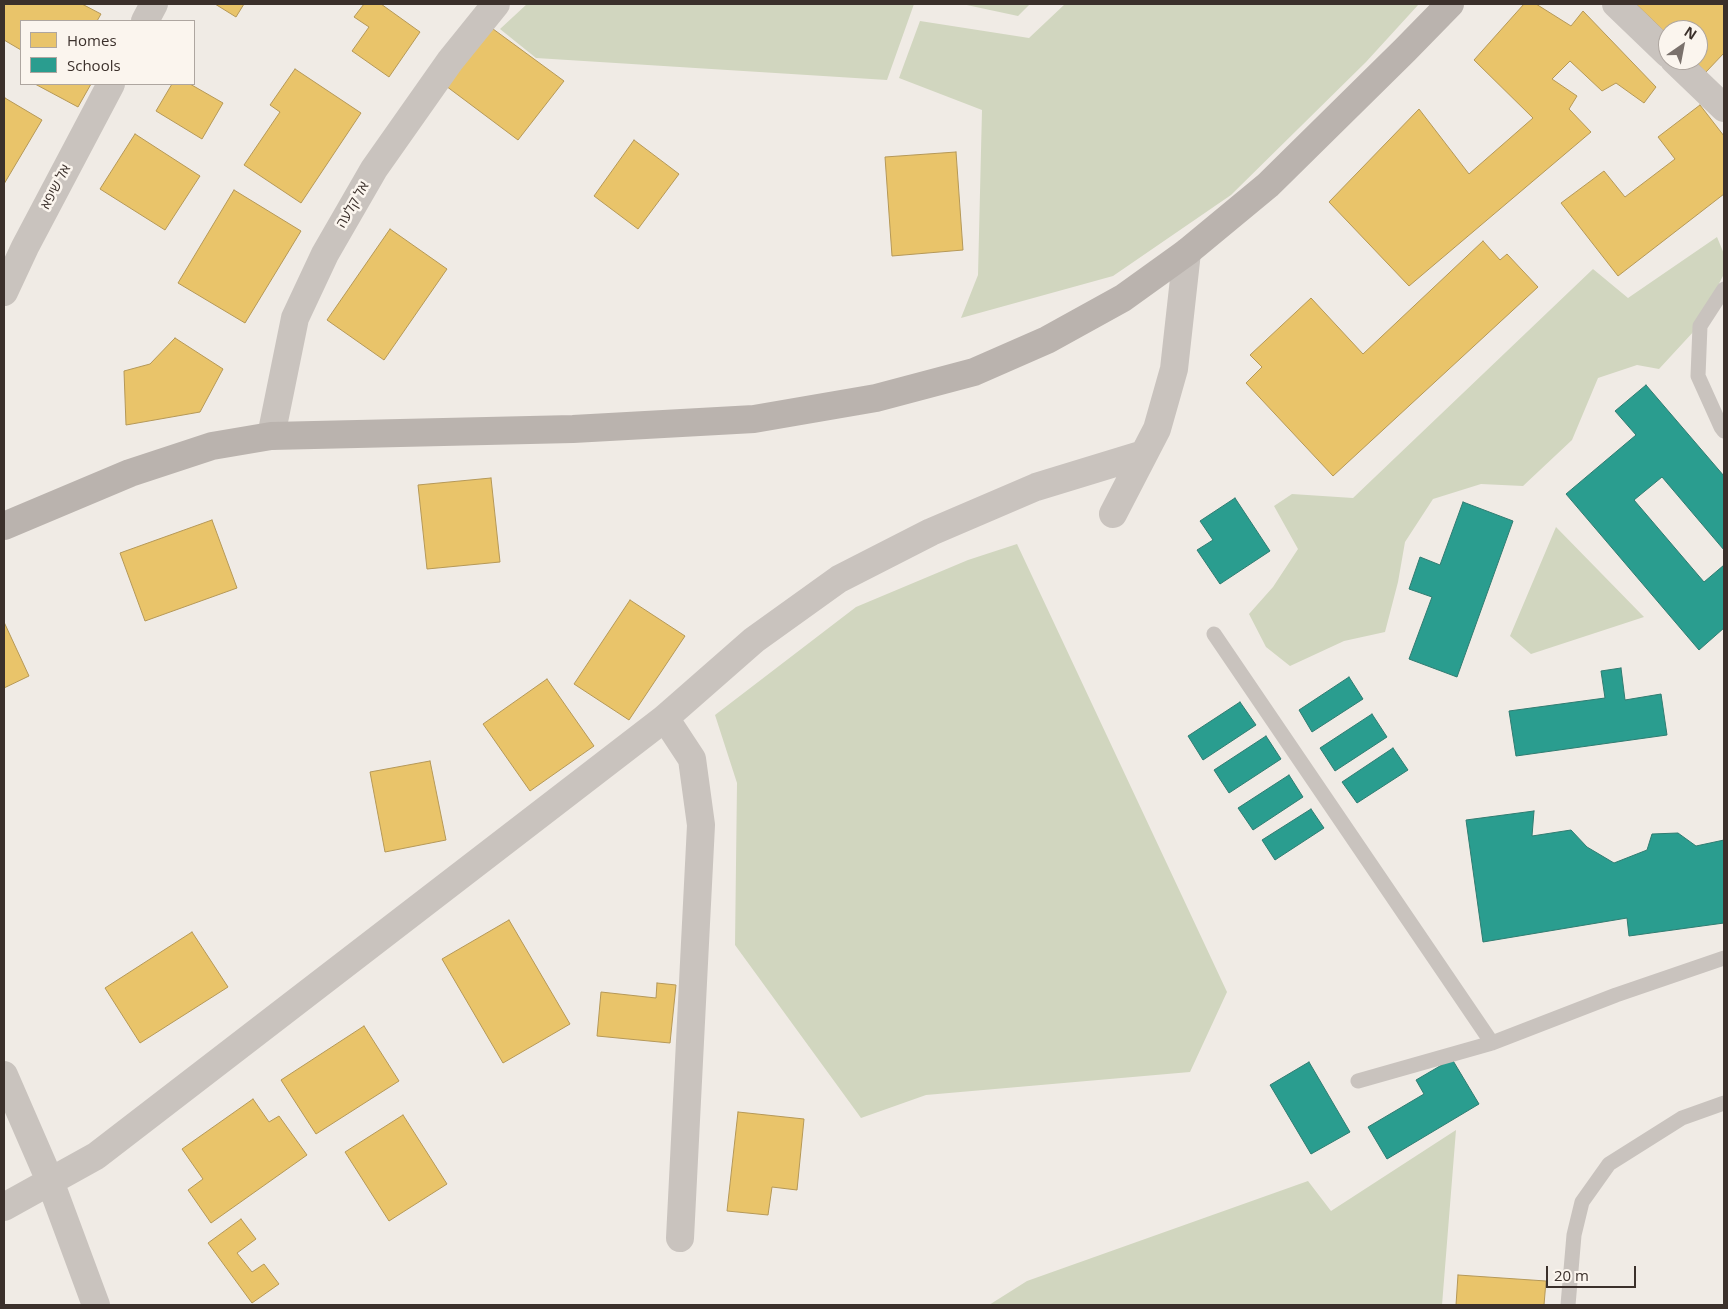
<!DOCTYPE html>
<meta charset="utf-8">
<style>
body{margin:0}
#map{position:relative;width:1728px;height:1309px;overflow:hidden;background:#f0ebe5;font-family:"Open Sans",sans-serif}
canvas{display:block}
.frame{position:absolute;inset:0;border:5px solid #3b302b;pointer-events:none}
.legend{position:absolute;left:20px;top:20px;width:175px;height:65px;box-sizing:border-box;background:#fbf5ee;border:1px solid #aea6a0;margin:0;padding:6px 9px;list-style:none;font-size:15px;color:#3b302b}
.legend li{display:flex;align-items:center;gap:10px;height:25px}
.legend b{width:25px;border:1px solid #aea6a0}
.north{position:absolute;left:1658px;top:20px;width:50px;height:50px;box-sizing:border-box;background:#fbf5ee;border:1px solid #aea6a0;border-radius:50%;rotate:33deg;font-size:14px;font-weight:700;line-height:20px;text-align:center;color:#3b302b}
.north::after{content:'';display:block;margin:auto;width:18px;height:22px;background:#7a716c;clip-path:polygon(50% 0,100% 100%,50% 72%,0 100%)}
.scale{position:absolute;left:1546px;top:1266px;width:90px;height:22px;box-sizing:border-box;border:2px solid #3b302b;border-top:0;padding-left:6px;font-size:15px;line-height:18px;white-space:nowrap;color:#3b302b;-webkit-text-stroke:4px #fbf5ee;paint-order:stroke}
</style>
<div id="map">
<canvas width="1728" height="1309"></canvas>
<div class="frame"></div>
<ul class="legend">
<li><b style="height:14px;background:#e9c46a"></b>Homes</li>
<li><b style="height:14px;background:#2a9d8f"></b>Schools</li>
</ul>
<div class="north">N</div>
<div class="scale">20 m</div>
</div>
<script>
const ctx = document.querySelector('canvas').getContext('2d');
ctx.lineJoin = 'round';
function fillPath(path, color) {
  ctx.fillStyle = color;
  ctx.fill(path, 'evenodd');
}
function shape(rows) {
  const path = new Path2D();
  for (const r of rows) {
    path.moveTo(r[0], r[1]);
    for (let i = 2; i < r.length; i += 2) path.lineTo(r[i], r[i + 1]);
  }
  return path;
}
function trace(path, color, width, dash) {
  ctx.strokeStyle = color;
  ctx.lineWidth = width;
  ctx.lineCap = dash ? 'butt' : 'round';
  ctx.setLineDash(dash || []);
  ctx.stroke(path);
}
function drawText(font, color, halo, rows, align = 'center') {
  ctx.font = font + ' "Open Sans",Heebo,sans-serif';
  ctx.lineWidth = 5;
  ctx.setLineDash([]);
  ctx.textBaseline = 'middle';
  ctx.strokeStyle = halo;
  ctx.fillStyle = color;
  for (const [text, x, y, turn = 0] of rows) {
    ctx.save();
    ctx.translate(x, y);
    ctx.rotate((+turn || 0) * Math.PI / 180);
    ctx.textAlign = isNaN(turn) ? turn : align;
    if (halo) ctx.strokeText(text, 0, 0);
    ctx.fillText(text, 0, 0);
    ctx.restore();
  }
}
fillPath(shape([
 [527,4,914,4,887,80,536,58,500,29],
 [962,4,1030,4,1018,16],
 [1065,4,1419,4,1366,62,1231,195,1113,276,961,318,978,275,982,110,899,78,920,21,1029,38],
 [1717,237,1724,254,1724,274,1695,330,1659,369,1637,365,1598,378,1572,440,1523,486,1481,484,1433,499,1405,542,1398,582,1385,632,1344,641,1290,666,1266,647,1249,614,1273,587,1298,549,1274,506,1292,494,1353,498,1593,269,1628,298],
 [1556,527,1644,617,1531,654,1510,636],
 [1017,544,1227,992,1190,1072,926,1095,861,1118,735,945,737,783,715,715,856,607,968,560],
 [1456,1130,1442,1305,989,1305,1027,1281,1308,1181,1331,1211]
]), '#d1d6bf');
const homes = shape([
 [4,4,82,4,101,14,97,21,21,21,21,50,4,40,4,4],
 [215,4,244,4,236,17,215,4],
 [364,4,381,4,420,32,389,77,352,51,369,27,354,17,364,4],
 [1524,4,1536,4,1571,26,1583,11,1656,87,1644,103,1616,83,1602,91,1570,61,1552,79,1577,96,1569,109,1591,132,1409,286,1329,202,1419,109,1469,174,1533,118,1474,60,1524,4],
 [1636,4,1724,4,1724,53,1706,72,1694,60,1698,60,1698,30,1668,30,1668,35,1636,4],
 [489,26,564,81,518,140,446,86,489,26],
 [295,69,361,113,301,203,244,165,280,112,270,105,295,69],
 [35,84,91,84,78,107,35,84],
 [172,84,190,84,223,103,202,139,156,111,172,84],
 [5,98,42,120,4,184,4,100,5,98],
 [1700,105,1724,136,1724,194,1618,276,1561,203,1604,171,1625,197,1675,159,1658,137,1700,105],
 [135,134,200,176,165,230,100,189,135,134],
 [634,140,679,174,638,229,594,196,634,140],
 [956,152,963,250,892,256,885,157,956,152],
 [234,190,301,231,245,323,178,283,234,190],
 [390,229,447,269,384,360,327,320,390,229],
 [1483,241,1500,260,1507,254,1538,287,1333,476,1246,383,1262,367,1250,355,1311,298,1363,354,1483,241],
 [175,338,223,369,200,412,126,425,124,371,150,364,175,338],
 [491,478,500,562,427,569,418,485,491,478],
 [212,520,237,588,145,621,120,553,212,520],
 [630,600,685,636,629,720,574,684,630,600],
 [4,622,29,676,4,688,4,622],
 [547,679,594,746,530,791,483,724,547,679],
 [430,761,446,840,385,852,370,772,430,761],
 [509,920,570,1024,503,1063,442,959,509,920],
 [192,932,228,987,140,1043,105,988,192,932],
 [657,983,676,985,670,1043,597,1036,601,992,656,998,657,983],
 [364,1026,399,1081,316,1134,281,1080,364,1026],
 [253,1099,269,1122,279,1116,307,1155,211,1223,188,1190,203,1179,182,1149,253,1099],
 [738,1112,804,1119,797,1190,772,1187,768,1215,727,1211,738,1112],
 [403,1115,447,1184,389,1221,345,1152,403,1115],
 [241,1219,256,1239,237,1253,252,1272,264,1264,279,1284,252,1303,208,1243,241,1219],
 [1458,1275,1546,1281,1544,1305,1456,1305,1458,1275]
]);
fillPath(homes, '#e9c46a');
trace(homes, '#b59857', 1);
const schools = shape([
 [1646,385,1724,476,1724,550,1662,477,1634,500,1704,582,1724,565,1724,628,1699,650,1566,494,1636,435,1615,411,1646,385],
 [1235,498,1270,551,1220,584,1197,550,1213,540,1200,521,1235,498],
 [1463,502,1513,521,1457,677,1409,659,1432,597,1409,589,1420,557,1440,565,1463,502],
 [1621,668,1625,700,1661,694,1667,735,1516,756,1509,711,1605,698,1601,671,1621,668],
 [1349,677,1363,699,1312,732,1299,710,1349,677],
 [1240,702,1256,725,1203,760,1188,736,1240,702],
 [1372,714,1387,737,1335,771,1320,748,1372,714],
 [1266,736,1281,759,1229,793,1214,770,1266,736],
 [1393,748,1408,770,1357,803,1342,782,1393,748],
 [1289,775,1303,797,1253,830,1238,808,1289,775],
 [1311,809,1324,828,1275,860,1262,840,1311,809],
 [1534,811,1532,836,1571,830,1587,847,1614,863,1647,850,1652,834,1678,833,1696,846,1724,840,1724,923,1629,936,1627,918,1483,942,1466,820,1534,811],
 [1452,1059,1479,1104,1387,1159,1368,1127,1424,1094,1416,1080,1452,1059],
 [1309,1062,1350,1132,1311,1154,1270,1085,1309,1062]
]);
fillPath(schools, '#2a9d8f');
trace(schools, '#2f7c71', 1);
trace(shape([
 [1724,289,1700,326,1698,376,1721,427,1724,431],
 [1214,634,1492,1043],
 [1358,1081,1492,1043,1616,995,1724,958],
 [1568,1305,1574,1235,1582,1202,1609,1164,1682,1118,1724,1103]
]), '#c9c3be', 15);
trace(shape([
 [1616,4,1668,54],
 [145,21,154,4],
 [1674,60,1724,108],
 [4,292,25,247,111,84],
 [271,436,295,318,325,254,374,169,450,61,496,4],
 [1113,514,1157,429,1174,369,1187,252],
 [665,718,692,759,701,825,680,1238],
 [4,1075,50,1181,96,1305],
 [4,1207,96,1156,665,718,754,640,839,579,931,532,1036,487,1144,454]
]), '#c9c3be', 28);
trace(shape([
 [4,526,130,473,212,446,271,436,573,429,754,419,876,398,974,372,1047,340,1123,298,1187,252,1268,185,1405,50,1450,4]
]), '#bab3ae', 28);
drawText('14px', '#3b302b', '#fbf5ee', [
 ["אל שיפא",56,187,-62],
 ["אל קלעה",353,205,-60]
]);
</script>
